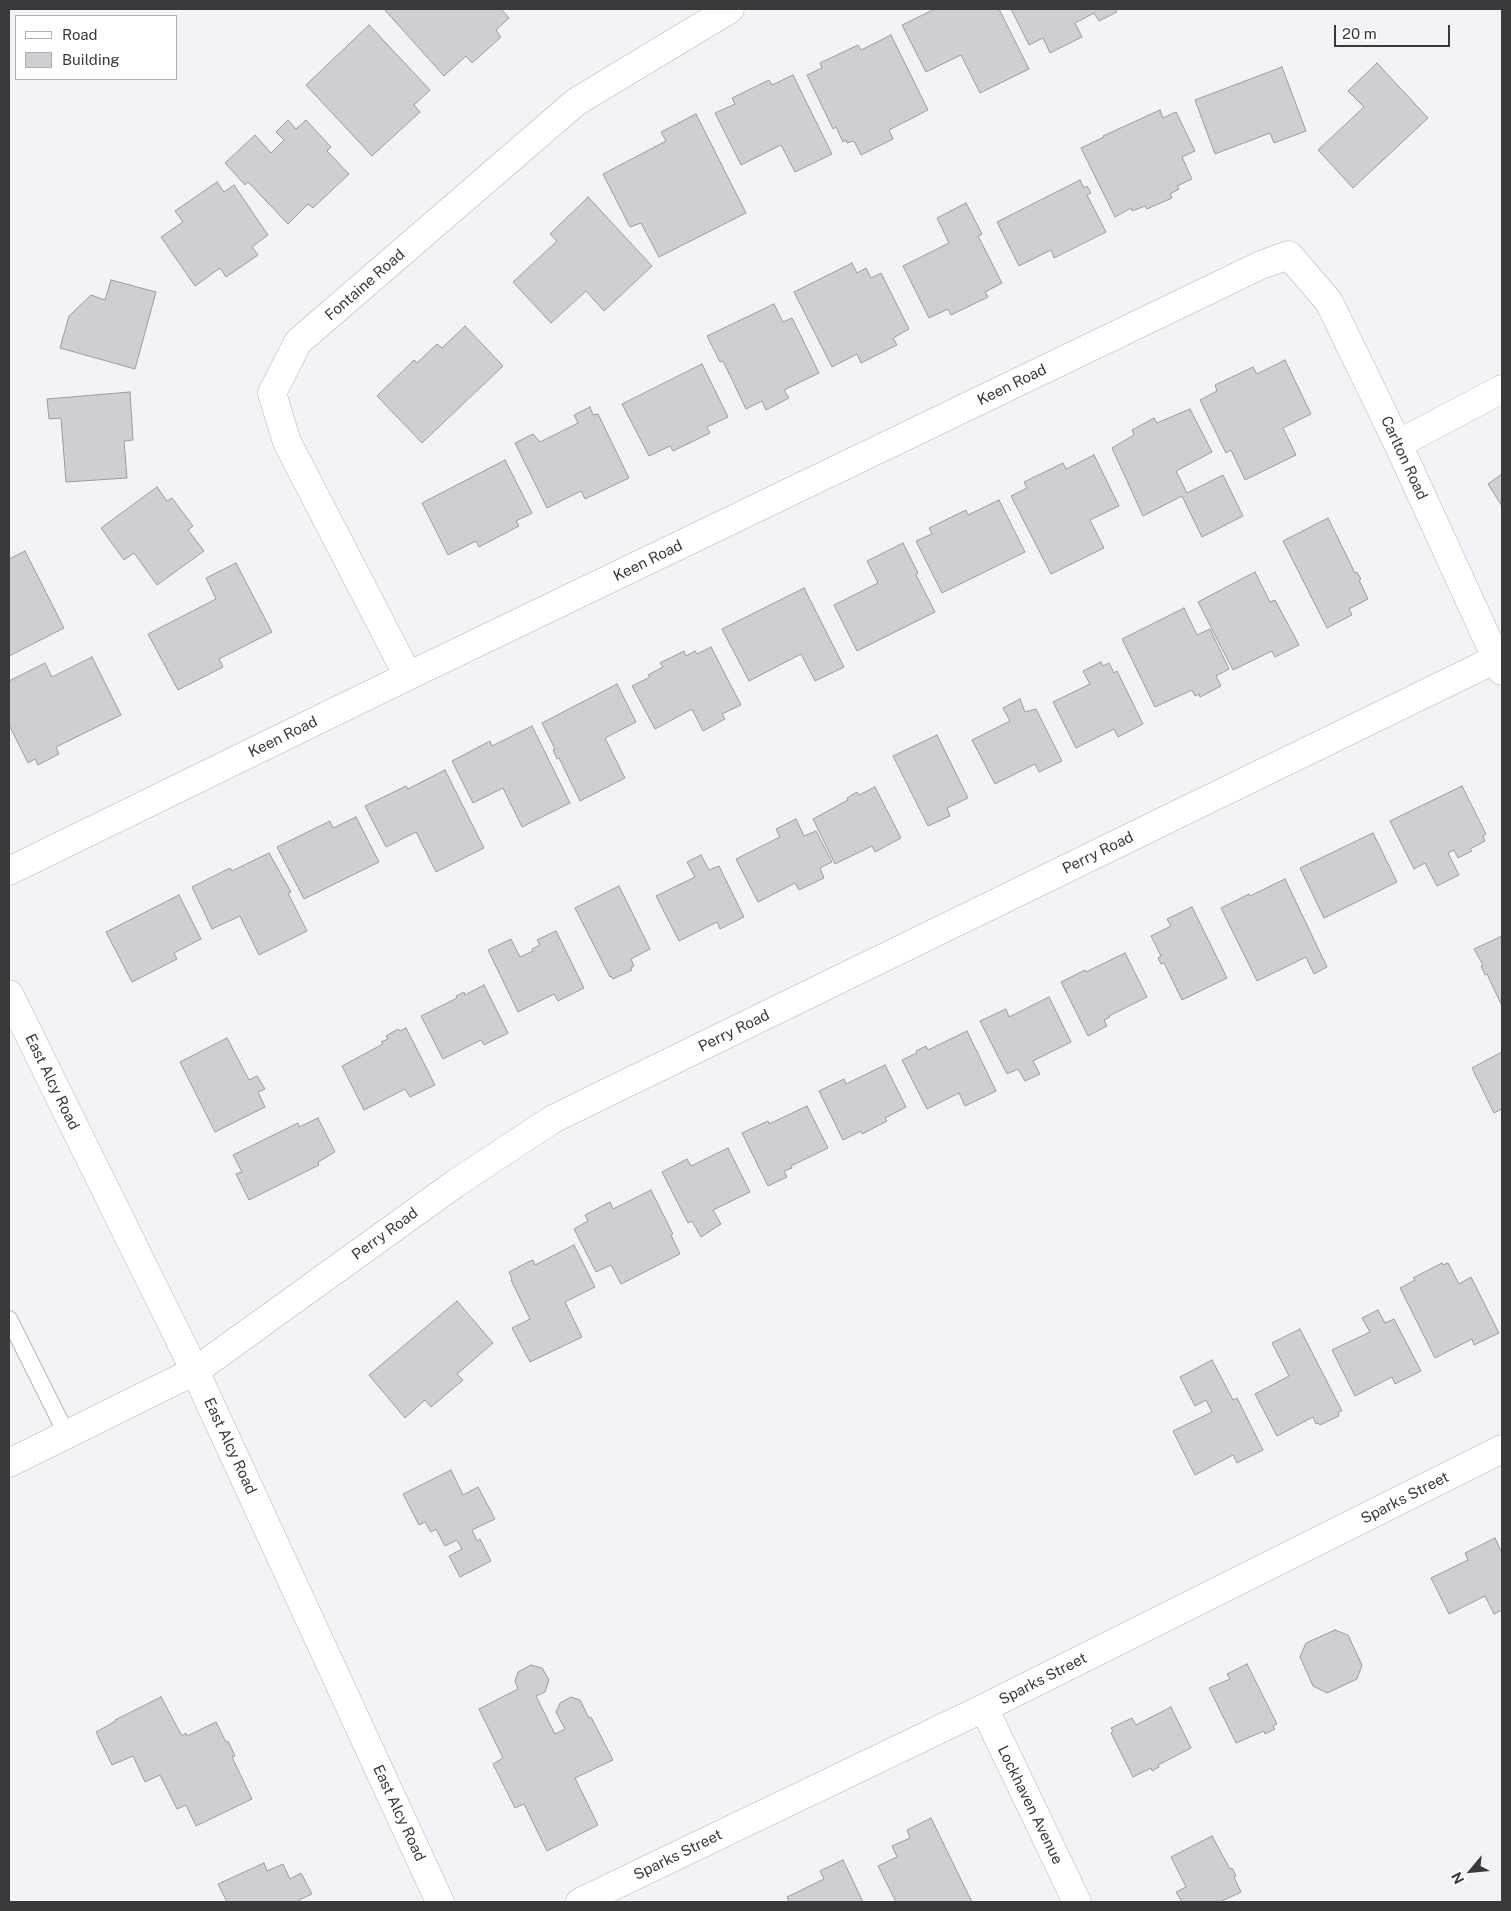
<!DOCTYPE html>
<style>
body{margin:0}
#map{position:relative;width:1511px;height:1911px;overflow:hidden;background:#f1f3f7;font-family:"Public Sans",sans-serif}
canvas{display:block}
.frame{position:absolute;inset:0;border:10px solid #38393a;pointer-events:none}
.legend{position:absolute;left:15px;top:15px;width:162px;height:65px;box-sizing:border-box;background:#fff;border:1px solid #afb0b0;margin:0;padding:6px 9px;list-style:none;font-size:15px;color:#38393a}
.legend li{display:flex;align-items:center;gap:10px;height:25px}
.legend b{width:25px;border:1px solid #afb0b0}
.north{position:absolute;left:1446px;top:1846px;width:50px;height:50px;-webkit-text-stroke:4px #fff;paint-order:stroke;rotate:242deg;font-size:14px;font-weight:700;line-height:20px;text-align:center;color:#38393a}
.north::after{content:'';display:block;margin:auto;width:18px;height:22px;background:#38393a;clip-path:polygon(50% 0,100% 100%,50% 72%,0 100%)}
.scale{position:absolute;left:1334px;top:25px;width:116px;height:22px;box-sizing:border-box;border:2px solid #38393a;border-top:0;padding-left:6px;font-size:15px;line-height:18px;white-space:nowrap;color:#38393a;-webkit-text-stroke:4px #fff;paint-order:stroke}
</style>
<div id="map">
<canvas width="1511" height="1911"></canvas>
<div class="frame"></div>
<ul class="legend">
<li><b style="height:6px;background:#fff"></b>Road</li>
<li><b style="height:14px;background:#cfcfd3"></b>Building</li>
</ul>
<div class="north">N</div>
<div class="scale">20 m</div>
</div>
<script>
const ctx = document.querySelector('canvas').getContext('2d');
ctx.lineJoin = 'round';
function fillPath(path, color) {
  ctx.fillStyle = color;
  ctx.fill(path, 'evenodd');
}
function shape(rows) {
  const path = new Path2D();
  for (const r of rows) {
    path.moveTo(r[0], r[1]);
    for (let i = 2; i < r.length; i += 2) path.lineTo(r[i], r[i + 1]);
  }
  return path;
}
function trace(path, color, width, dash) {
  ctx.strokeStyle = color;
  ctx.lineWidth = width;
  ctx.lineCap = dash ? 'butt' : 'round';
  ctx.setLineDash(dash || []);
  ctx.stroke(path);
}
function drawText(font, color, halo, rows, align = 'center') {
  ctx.font = font + ' "Public Sans",sans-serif';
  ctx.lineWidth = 5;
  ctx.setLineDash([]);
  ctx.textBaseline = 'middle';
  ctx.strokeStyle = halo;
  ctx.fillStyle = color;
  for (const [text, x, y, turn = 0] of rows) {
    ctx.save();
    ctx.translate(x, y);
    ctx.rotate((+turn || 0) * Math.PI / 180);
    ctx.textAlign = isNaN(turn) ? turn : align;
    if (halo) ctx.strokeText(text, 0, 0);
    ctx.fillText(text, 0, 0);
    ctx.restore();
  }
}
const building = shape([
 [384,9,501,9,509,18,496,30,501,37,472,63,466,56,444,76,384,9],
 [935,9,999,9,1029,69,980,93,961,55,926,72,902,25,935,9],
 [1011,9,1115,9,1117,12,1099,21,1094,13,1075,23,1082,37,1050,53,1043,38,1029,45,1011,9],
 [369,25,430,90,414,105,420,112,372,156,306,85,369,25],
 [891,35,928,110,889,130,893,139,861,155,854,141,847,143,846,140,843,142,836,127,833,129,807,75,822,68,820,63,858,45,861,50,891,35],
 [1377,63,1428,118,1353,188,1318,150,1364,107,1348,91,1377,63],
 [1282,67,1306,131,1274,143,1270,133,1215,154,1195,100,1282,67],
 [793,75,832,154,795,172,781,145,741,165,715,113,735,104,732,98,769,80,772,85,793,75],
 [1160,110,1163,118,1176,112,1195,151,1182,157,1192,179,1177,186,1179,189,1170,194,1172,198,1147,209,1145,206,1132,211,1131,208,1115,217,1081,148,1104,137,1103,136,1160,110],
 [696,114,746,213,659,257,641,223,630,227,603,174,666,141,661,132,696,114],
 [288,120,296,129,306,120,331,147,327,151,349,174,313,208,308,204,288,224,248,182,245,185,225,163,255,135,271,153,284,140,276,132,288,120],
 [1080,180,1084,188,1087,186,1091,193,1087,195,1106,232,1054,258,1051,250,1019,266,997,222,1080,180],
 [217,182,224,192,234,185,268,235,252,247,258,255,226,277,220,268,195,286,161,237,183,222,175,211,217,182],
 [588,197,652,266,604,311,586,291,551,323,513,282,557,241,550,234,588,197],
 [966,203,982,234,978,236,1002,283,985,292,988,297,951,315,948,309,929,318,903,266,949,243,937,218,966,203],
 [852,263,857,273,866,268,871,278,881,273,909,329,893,338,897,345,861,363,857,354,832,367,794,292,852,263],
 [111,280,156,292,135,369,60,348,69,316,91,295,105,300,111,280],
 [774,304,783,322,792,318,819,373,784,390,789,398,766,410,762,401,746,409,723,361,720,362,707,336,774,304],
 [465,326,503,366,422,443,377,396,414,360,417,363,437,344,442,348,465,326],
 [1285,360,1311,414,1283,428,1296,455,1245,480,1231,450,1226,453,1200,400,1217,391,1215,385,1253,367,1257,374,1285,360],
 [702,364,728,417,707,427,710,433,673,451,670,446,649,456,622,404,702,364],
 [130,392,133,440,124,441,127,478,66,482,61,418,49,419,47,399,130,392],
 [590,407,593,415,598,414,629,478,585,499,581,491,547,508,515,443,533,434,540,442,578,423,574,415,590,407],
 [1190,409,1212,452,1176,471,1187,493,1223,475,1243,516,1202,537,1182,496,1143,516,1112,448,1134,435,1132,430,1154,418,1157,423,1190,409],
 [1094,455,1119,506,1090,520,1104,548,1051,574,1011,496,1027,488,1024,482,1063,463,1066,469,1094,455],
 [505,460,532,513,516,521,519,526,479,547,476,541,448,555,422,503,505,460],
 [1502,474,1502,506,1488,484,1502,474],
 [157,487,167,501,172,498,193,526,188,530,204,551,157,585,134,553,124,560,101,528,157,487],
 [999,500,1025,552,942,593,916,541,932,534,929,528,966,510,968,515,999,500],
 [1328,518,1355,573,1357,572,1361,579,1359,580,1368,599,1349,609,1352,615,1327,628,1283,541,1328,518],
 [903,543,918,573,916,575,935,612,857,651,834,605,878,583,867,561,903,543],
 [25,551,64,628,9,656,9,559,25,551],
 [236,563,272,632,219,659,223,667,178,690,148,634,216,599,206,578,236,563],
 [1255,572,1270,602,1275,600,1299,645,1275,657,1272,651,1233,670,1198,602,1255,572],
 [804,588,844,667,815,681,801,654,749,681,722,629,804,588],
 [1184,608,1197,635,1210,629,1229,669,1216,676,1221,686,1200,697,1199,694,1195,696,1192,690,1155,707,1122,639,1184,608],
 [711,647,741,705,722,714,725,719,703,731,692,709,655,729,632,686,650,677,648,675,663,667,660,663,684,651,686,656,695,651,697,654,711,647],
 [92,657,121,715,56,747,59,754,38,765,35,759,28,763,9,725,9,681,45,663,52,677,92,657],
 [1101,662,1103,666,1109,663,1114,673,1117,671,1143,724,1118,737,1114,729,1076,748,1053,702,1090,684,1083,671,1101,662],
 [617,684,636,722,605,738,625,778,580,801,559,758,557,759,553,750,555,749,542,723,617,684],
 [1020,699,1025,712,1036,709,1062,761,1039,772,1035,764,995,784,972,740,1010,721,1003,708,1020,699],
 [532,726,570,803,522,827,503,788,473,803,452,761,490,741,492,746,532,726],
 [937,735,968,798,947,808,950,816,928,826,893,756,937,735],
 [445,770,484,848,436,872,416,832,386,847,365,806,406,786,408,789,445,770],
 [1462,786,1486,834,1483,836,1485,841,1470,849,1472,851,1458,858,1454,850,1448,853,1459,875,1437,886,1425,863,1414,869,1390,821,1462,786],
 [875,787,901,838,875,852,872,846,835,864,813,819,848,800,847,798,857,792,859,795,875,787],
 [356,817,379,862,304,899,277,847,330,821,333,828,356,817],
 [796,819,804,836,816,831,832,862,820,868,824,878,799,890,795,883,758,902,736,859,780,837,776,829,796,819],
 [1373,833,1397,882,1324,918,1300,868,1373,833],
 [269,853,291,892,288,893,307,931,259,955,240,916,212,929,192,887,230,868,232,871,269,853],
 [701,855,709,870,719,866,744,917,720,929,717,922,679,941,656,896,695,877,687,862,701,855],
 [1285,879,1327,967,1314,974,1306,957,1257,981,1221,908,1249,894,1250,896,1285,879],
 [619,886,650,949,631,959,634,966,631,968,632,970,613,979,611,976,610,977,575,908,619,886],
 [179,895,201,939,174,953,177,959,132,982,106,932,179,895],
 [1192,907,1227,978,1182,1000,1164,963,1161,964,1158,958,1161,956,1151,936,1171,926,1167,919,1192,907],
 [556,931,584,988,558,1001,554,994,518,1012,488,950,511,939,520,957,533,951,532,949,540,945,537,940,556,931],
 [1502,936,1502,1006,1487,974,1485,975,1481,966,1483,965,1474,949,1502,936],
 [1125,953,1147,997,1109,1016,1110,1017,1104,1020,1107,1026,1088,1036,1061,982,1085,970,1086,972,1125,953],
 [484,985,508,1033,484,1045,481,1040,443,1059,421,1016,457,998,456,996,464,992,465,995,484,985],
 [1049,997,1071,1042,1033,1061,1040,1074,1025,1081,1018,1069,1007,1074,980,1021,1006,1009,1009,1017,1049,997],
 [406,1028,435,1085,410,1097,405,1089,364,1110,342,1066,383,1044,381,1042,388,1039,386,1036,398,1029,400,1031,406,1028],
 [967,1031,996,1091,965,1106,959,1093,927,1109,902,1060,917,1053,916,1051,926,1046,928,1050,967,1031],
 [227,1038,249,1080,257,1076,265,1089,258,1092,265,1107,215,1132,180,1062,227,1038],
 [1502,1052,1502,1109,1494,1113,1472,1068,1502,1052],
 [885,1065,906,1107,885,1118,887,1121,862,1134,861,1131,843,1140,819,1091,844,1079,846,1084,885,1065],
 [807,1106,828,1148,791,1166,792,1168,784,1171,787,1177,768,1186,742,1133,768,1121,769,1124,807,1106],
 [318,1118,335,1152,318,1162,319,1165,249,1200,236,1174,242,1172,233,1155,298,1123,299,1127,318,1118],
 [728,1148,750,1192,713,1210,721,1224,701,1237,692,1221,688,1223,662,1172,687,1159,691,1166,728,1148],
 [651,1190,673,1234,671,1235,680,1254,621,1284,611,1265,596,1272,574,1229,588,1221,585,1215,610,1202,613,1209,651,1190],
 [574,1245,595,1287,565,1302,582,1337,530,1362,512,1328,530,1319,511,1280,512,1279,509,1272,528,1262,533,1260,535,1265,574,1245],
 [1442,1263,1443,1265,1448,1263,1459,1284,1471,1277,1499,1333,1474,1345,1472,1339,1435,1358,1400,1288,1415,1280,1413,1278,1442,1263],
 [457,1301,493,1343,457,1374,463,1380,431,1407,425,1400,405,1418,369,1375,457,1301],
 [1378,1310,1385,1323,1394,1319,1421,1371,1395,1384,1392,1377,1355,1396,1332,1350,1370,1332,1362,1318,1378,1310],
 [1300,1329,1342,1411,1338,1412,1339,1416,1320,1425,1318,1423,1316,1424,1313,1417,1277,1436,1255,1394,1289,1376,1272,1343,1300,1329],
 [1212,1360,1233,1400,1237,1398,1263,1450,1237,1463,1233,1455,1195,1475,1173,1431,1212,1412,1206,1400,1195,1406,1180,1377,1212,1360],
 [451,1470,463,1495,478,1487,495,1519,472,1530,477,1541,480,1539,491,1561,460,1577,449,1556,462,1549,457,1540,445,1546,436,1529,431,1532,425,1522,419,1525,403,1494,451,1470],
 [1495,1538,1502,1553,1502,1610,1494,1614,1485,1596,1449,1614,1431,1578,1468,1560,1465,1553,1495,1538],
 [1335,1630,1348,1635,1362,1665,1357,1679,1327,1693,1313,1686,1300,1657,1306,1643,1335,1630],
 [1247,1664,1277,1724,1273,1726,1275,1729,1265,1734,1264,1731,1236,1743,1209,1688,1230,1679,1227,1674,1247,1664],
 [531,1665,542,1668,549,1680,545,1692,536,1696,555,1734,565,1729,556,1712,560,1703,571,1697,580,1700,589,1718,591,1717,613,1760,575,1778,598,1825,547,1851,524,1804,515,1808,493,1764,503,1758,479,1709,518,1689,515,1681,518,1672,531,1665],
 [161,1697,182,1736,186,1733,187,1736,216,1722,226,1742,228,1741,235,1756,232,1757,252,1799,196,1826,186,1805,177,1809,160,1775,145,1782,133,1756,112,1765,96,1732,116,1721,115,1720,161,1697],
 [1171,1707,1191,1748,1158,1765,1159,1767,1152,1771,1151,1768,1133,1777,1111,1733,1113,1731,1111,1728,1132,1718,1136,1725,1171,1707],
 [931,1818,972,1902,896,1902,878,1866,897,1857,892,1846,910,1838,907,1830,931,1818],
 [1212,1836,1230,1869,1232,1868,1236,1876,1234,1877,1241,1892,1220,1902,1182,1902,1176,1892,1186,1887,1171,1857,1212,1836],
 [843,1860,863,1902,789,1902,787,1897,824,1879,820,1871,843,1860],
 [264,1863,267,1871,283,1864,290,1879,301,1873,312,1894,299,1900,301,1902,227,1902,218,1884,264,1863]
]);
fillPath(building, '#cfcfd3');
trace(building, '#9b9b9f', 1);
const lane = shape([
 [9,1319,67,1435]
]);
const street = shape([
 [1398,444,1502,389],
 [408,676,287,442,272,393,298,342,576,102,730,9],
 [9,871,408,676,1261,265,1289,255,1329,302,1398,444,1502,671],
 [195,1371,456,1183,553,1119,1496,659],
 [984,1708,1077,1902],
 [580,1902,984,1708,1502,1449]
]);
const secondary = shape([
 [9,994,195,1371,440,1902],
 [9,1463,195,1371]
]);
trace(lane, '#b3b5b8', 18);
trace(street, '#b3b5b8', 29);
trace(secondary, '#b3b5b8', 29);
trace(lane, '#fff', 16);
trace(street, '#fff', 28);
trace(secondary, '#fff', 28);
drawText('15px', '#38393a', '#fff', [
 ["Fontaine Road",365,285,-41],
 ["Keen Road",1012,385,-26],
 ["Carlton Road",1404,458,65],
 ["Keen Road",648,561,-26],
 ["Keen Road",283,737,-26],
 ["Perry Road",1098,853,-26],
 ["Perry Road",734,1031,-26],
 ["East Alcy Road",52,1082,64],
 ["Perry Road",385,1234,-36],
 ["East Alcy Road",230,1446,65],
 ["Sparks Street",1405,1498,-27],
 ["Sparks Street",1043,1679,-27],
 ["Lockhaven Avenue",1030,1805,64],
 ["East Alcy Road",399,1813,65],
 ["Sparks Street",678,1855,-26]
]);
</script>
